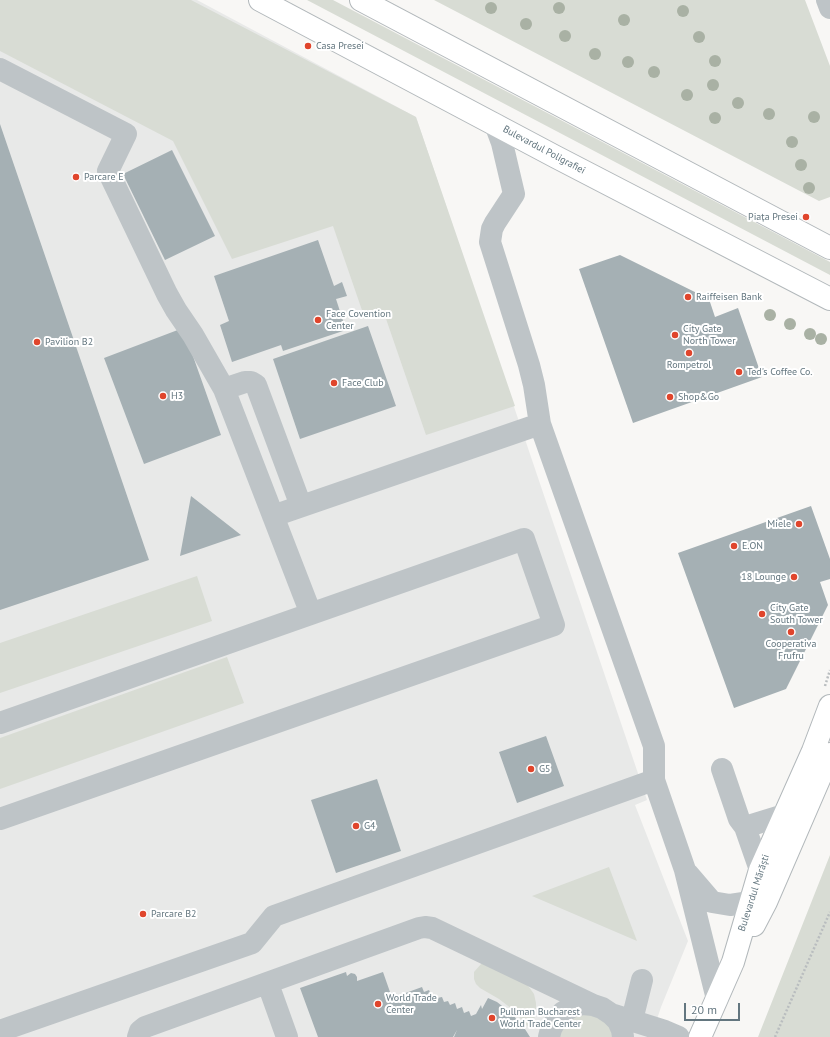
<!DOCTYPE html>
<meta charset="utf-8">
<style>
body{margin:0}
#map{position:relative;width:830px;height:1037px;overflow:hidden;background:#f8f7f5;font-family:"PT Sans",sans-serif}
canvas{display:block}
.scale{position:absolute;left:684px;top:1003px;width:56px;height:18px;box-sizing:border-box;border:2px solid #63767f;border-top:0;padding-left:5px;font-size:12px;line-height:14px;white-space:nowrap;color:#63767f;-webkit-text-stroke:3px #fff;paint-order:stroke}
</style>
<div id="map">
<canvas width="830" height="1037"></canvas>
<div class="scale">20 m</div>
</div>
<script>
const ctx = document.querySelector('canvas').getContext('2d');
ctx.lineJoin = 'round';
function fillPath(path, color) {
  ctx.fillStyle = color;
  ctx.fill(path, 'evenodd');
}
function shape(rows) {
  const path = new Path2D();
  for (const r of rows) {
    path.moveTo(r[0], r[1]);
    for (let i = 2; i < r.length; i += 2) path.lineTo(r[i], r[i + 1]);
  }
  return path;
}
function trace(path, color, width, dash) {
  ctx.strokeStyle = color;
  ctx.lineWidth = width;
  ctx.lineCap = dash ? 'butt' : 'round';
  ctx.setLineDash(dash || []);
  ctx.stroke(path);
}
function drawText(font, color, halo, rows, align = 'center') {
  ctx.font = font + ' "PT Sans",sans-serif';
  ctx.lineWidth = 4;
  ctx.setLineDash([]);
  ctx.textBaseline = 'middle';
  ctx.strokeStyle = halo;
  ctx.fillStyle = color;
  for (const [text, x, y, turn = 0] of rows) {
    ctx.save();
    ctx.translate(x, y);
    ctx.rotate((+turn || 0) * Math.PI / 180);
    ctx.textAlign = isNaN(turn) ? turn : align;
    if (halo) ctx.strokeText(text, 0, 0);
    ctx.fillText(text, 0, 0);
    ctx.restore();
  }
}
fillPath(shape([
 [0,0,197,0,416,117,647,800,635,805,688,941,661,1007,651,1037,0,1037]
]), '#e8e9e8');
fillPath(shape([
 [0,0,191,0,416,117,515,406,426,435,384,313,365,319,333,226,232,259,173,141,0,51],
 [307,0,333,0,830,262,830,275],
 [434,0,805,0,830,66,830,197,819,201],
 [197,576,212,621,0,693,0,643],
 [227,657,244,703,0,789,0,738],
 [830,855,830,1037,758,1037],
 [609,867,637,941,532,896],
 [482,963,523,981,529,987,534,994,536,1003,536,1012,534,1020,529,1028,512,1009,499,999,480,988,476,984,474,979,474,972],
 [600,1013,618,1037,555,1037,570,1015]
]), '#d8dcd4');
fillPath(shape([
 [0,124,149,560,0,610],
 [172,150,215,236,165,260,123,174],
 [318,240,334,286,342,282,347,296,336,299,346,330,283,351,281,345,232,362,220,325,229,321,214,276],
 [620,255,709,299,715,317,738,308,762,377,633,423,579,269],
 [368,326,396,406,300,439,273,359],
 [183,328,221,435,144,464,104,358],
 [191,496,241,535,180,556],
 [811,506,830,559,830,579,820,582,828,605,786,689,734,708,678,553],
 [546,736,564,786,517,803,499,752],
 [377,779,401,851,336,873,311,800],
 [346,972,347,976,351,973,355,974,357,977,357,981,383,972,390,992,400,995,422,987,424,992,429,990,431,995,435,994,437,998,442,997,444,1002,448,1001,450,1005,455,1003,457,1009,462,1007,464,1013,469,1011,471,1016,476,1014,481,1005,482,1009,488,998,497,1002,511,1013,523,1026,530,1037,454,1037,457,1030,453,1037,318,1037,300,988]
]), '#a5b0b4');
const major = shape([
 [260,0,556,157,830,299],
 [361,0,830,248],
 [754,925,766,902,830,754],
 [700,1037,733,962,760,870,813,751,830,706]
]);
trace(major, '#b2b8bb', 24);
trace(shape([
 [825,686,830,670],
 [775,1037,830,912]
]), '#b9bdbf', 2.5, [2, 2]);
trace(shape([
 [827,0,830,8],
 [0,69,126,134,108,171,167,294,176,310,193,335,224,389,311,614],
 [495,124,502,143,514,194,495,223,492,229,490,242,529,365,534,385,540,424,654,746,654,780,685,870,717,999],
 [224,389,245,382,251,382,256,385,301,506],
 [273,516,540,424],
 [0,723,524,539,554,625,0,819],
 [722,769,739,819,745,827,760,870],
 [745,827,784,815],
 [688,874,712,902,730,905,750,902],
 [268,984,287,1037],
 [611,1014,665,1031,679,1037],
 [632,1020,642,980],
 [0,1031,252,943,274,916,654,780],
 [138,1037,140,1031,145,1027,419,928,425,927,432,928,593,1005],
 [549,1037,551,1029,556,1020,563,1012,572,1007,583,1004,593,1005,602,1008,611,1014,618,1021,622,1030,623,1037]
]), '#bec4c7', 22);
trace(major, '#fff', 22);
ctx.fillStyle = '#a9b1a4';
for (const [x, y] of [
 [491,8],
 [559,8],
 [683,11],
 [624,20],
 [526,24],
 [565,36],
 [699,37],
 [595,54],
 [715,61],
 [628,62],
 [654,72],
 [713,85],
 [687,95],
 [738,103],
 [769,114],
 [814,117],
 [715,118],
 [792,142],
 [801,165],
 [809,188],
 [770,315],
 [790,324],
 [810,334],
 [821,339]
]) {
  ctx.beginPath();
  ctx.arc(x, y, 6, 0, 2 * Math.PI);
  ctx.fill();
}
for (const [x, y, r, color] of [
 [308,46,4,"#e0452c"],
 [76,177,4,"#e0452c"],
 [806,217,4,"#e0452c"],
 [688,297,4,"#e0452c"],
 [318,320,4,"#e0452c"],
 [675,335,4,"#e0452c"],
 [37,342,4,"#e0452c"],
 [689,353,4,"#e0452c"],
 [739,372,4,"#e0452c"],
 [334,383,4,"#e0452c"],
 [163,396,4,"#e0452c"],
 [670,397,4,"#e0452c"],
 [799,524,4,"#e0452c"],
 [734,546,4,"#e0452c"],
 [794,577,4,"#e0452c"],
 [762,614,4,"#e0452c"],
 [791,632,4,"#e0452c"],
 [531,769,4,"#e0452c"],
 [356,826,4,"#e0452c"],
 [143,914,4,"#e0452c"],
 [378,1004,4,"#e0452c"],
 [492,1018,4,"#e0452c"]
]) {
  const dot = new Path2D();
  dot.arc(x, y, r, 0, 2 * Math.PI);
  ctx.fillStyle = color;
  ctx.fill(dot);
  trace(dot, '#fff', 1.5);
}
drawText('10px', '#63767f', '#fff', [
 ["Casa Presei",316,46],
 ["Parcare E",84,177],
 ["Piața Presei",798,217,"right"],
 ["Raiffeisen Bank",696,297],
 ["Face Covention",326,314],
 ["Center",326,326],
 ["City Gate",683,329],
 ["North Tower",683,341],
 ["Pavilion B2",45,342],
 ["Rompetrol",689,365,"center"],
 ["Ted's Coffee Co.",747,372],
 ["Face Club",342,383],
 ["H3",171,396],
 ["Shop&Go",678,397],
 ["Miele",791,524,"right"],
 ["E.ON",742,546],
 ["18 Lounge",786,577,"right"],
 ["City Gate",770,608],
 ["South Tower",770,620],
 ["Cooperativa",791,644,"center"],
 ["Frufru",791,656,"center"],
 ["G5",539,769],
 ["G4",364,826],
 ["Parcare B2",151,914],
 ["World Trade",386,998],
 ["Center",386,1010],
 ["Pullman Bucharest",500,1012],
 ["World Trade Center",500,1024]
], 'left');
drawText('10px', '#63767f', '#fff', [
 ["Bulevardul Poligrafiei",544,150,28],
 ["Bulevardul Mărăști",754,893,-72]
]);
</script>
